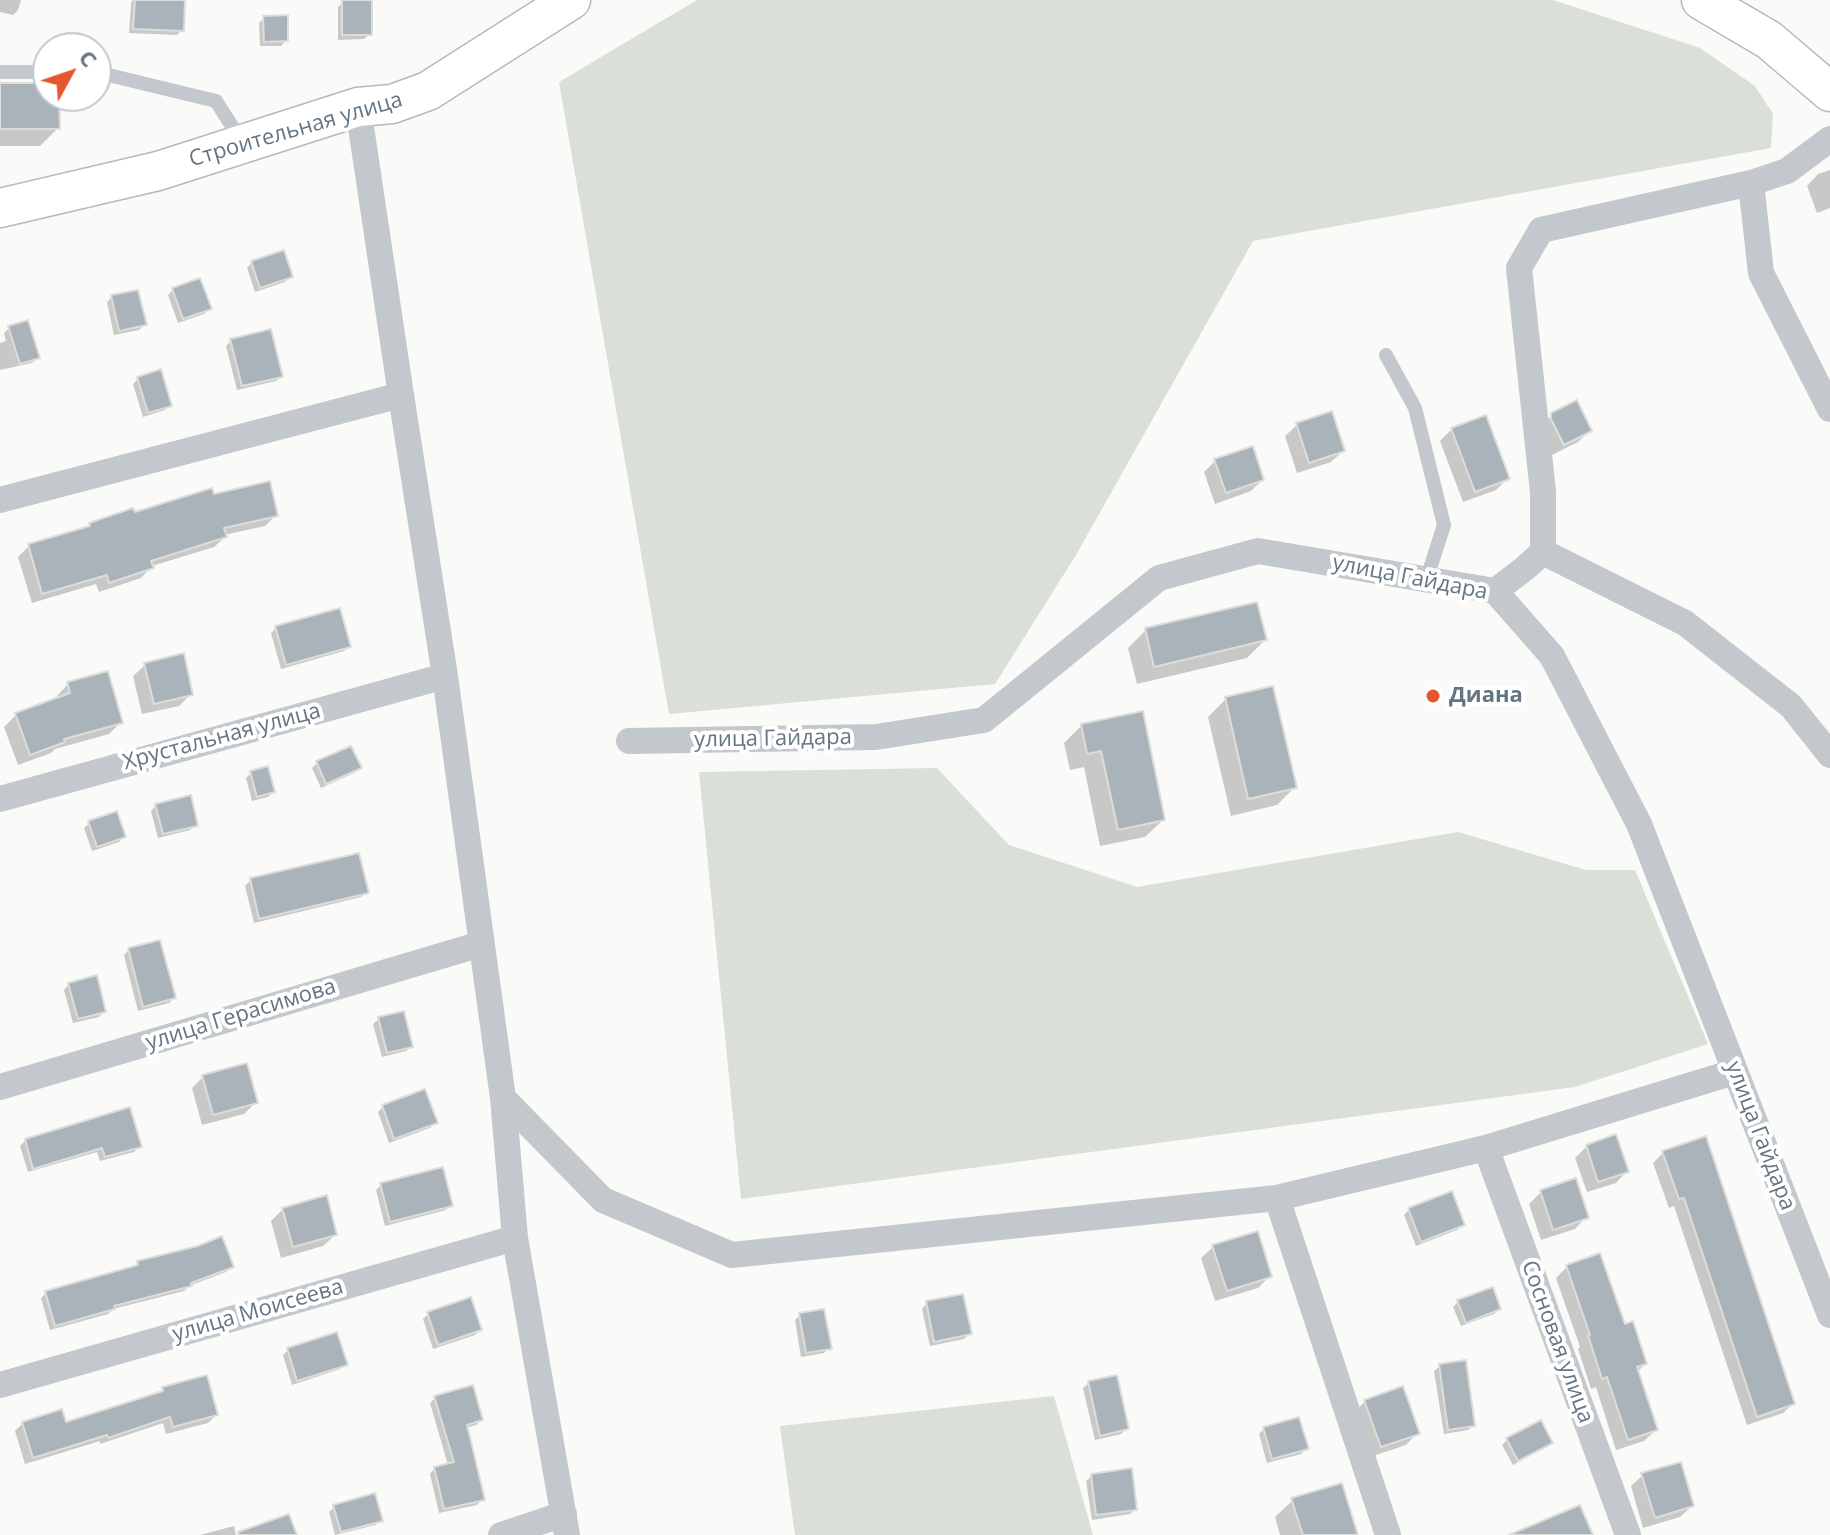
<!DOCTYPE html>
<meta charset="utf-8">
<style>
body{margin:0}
#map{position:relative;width:1830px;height:1535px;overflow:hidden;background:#fafaf8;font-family:"Open Sans",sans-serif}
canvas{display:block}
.north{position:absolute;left:32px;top:32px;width:80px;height:80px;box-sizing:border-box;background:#fff;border:2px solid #c1c8cd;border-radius:50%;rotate:50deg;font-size:22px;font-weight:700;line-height:32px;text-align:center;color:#657683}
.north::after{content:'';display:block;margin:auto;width:28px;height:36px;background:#e4572e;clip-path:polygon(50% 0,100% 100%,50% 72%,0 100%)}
</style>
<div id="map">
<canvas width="1830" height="1535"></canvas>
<div class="north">С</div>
</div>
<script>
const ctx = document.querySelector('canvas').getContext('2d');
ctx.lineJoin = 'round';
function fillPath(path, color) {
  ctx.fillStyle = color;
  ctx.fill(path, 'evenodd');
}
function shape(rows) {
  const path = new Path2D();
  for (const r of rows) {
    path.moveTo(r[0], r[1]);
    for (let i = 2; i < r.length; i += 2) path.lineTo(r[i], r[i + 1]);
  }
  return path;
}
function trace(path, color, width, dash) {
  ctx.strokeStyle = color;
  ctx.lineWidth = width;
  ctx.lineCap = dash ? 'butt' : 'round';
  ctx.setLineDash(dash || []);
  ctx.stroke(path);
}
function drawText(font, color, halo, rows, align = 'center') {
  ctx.font = font + ' "Open Sans",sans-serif';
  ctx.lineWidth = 8;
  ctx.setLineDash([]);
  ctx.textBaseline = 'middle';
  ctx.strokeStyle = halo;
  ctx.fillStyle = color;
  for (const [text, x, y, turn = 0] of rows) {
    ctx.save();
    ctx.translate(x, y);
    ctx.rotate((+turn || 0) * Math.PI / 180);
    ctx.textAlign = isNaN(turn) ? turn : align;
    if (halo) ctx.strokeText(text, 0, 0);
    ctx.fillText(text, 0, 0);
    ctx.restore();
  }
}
fillPath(shape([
 [697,0,1553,0,1700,48,1755,86,1773,114,1771,148,1253,241,1076,555,995,684,669,714,559,82],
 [937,768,1009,845,1137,887,1458,832,1586,870,1635,870,1708,1044,1575,1087,741,1199,699,772],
 [1054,1396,1093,1535,795,1535,780,1426]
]), '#dadfd7');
fillPath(shape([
 [0,0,21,0,18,10,13,15,0,12],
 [133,0,183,0,182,30,177,35,129,33,131,3],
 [343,2,370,34,364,39,338,40,338,7],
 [264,18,286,40,281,46,260,46,259,23],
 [0,85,48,85,48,96,57,96,58,128,40,146,0,146],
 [1830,170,1830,208,1817,213,1807,186,1818,174],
 [252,262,290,277,285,282,255,292,247,268],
 [173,290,209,309,204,314,178,323,168,295],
 [112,297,144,325,139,330,114,335,107,302],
 [9,328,37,358,32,363,0,370,0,343,6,341,4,333],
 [231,341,281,376,276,381,237,390,226,346],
 [138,379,170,405,165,410,143,417,133,384],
 [1552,415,1590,430,1578,442,1552,455,1540,427],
 [1297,425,1343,451,1331,462,1297,473,1285,436],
 [1452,429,1507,479,1496,490,1463,502,1440,441],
 [1215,461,1262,480,1251,491,1215,504,1204,472],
 [212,496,276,515,265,526,224,535,225,537,214,547,152,566,141,578,99,592,96,584,32,603,18,557,29,546,86,529,90,525],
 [276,628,349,646,344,651,281,669,271,633],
 [1146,630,1265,640,1247,658,1137,684,1128,648],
 [145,665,191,694,179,706,142,714,133,676],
 [68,684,121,722,109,734,55,749,51,753,18,765,4,727,16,715,58,700,57,696],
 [1226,699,1295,787,1277,805,1231,816,1208,717],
 [1082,725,1163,820,1145,837,1100,846,1084,767,1070,770,1064,743],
 [317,763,359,768,354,773,321,788,312,768],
 [251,773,273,792,268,797,252,801,246,778],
 [156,805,196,825,190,830,158,838,151,811],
 [90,823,124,837,119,842,92,851,84,828],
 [251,880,366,892,361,897,254,923,245,886],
 [129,950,174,998,169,1003,138,1011,124,955],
 [69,984,104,1011,99,1017,73,1023,64,990],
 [379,1019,411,1046,406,1051,382,1057,373,1024],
 [203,1077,256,1102,244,1114,202,1125,192,1088],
 [383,1107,435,1123,430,1128,389,1143,378,1112],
 [1704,1139,1793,1404,1783,1413,1747,1425,1674,1206,1669,1208,1653,1163,1663,1153],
 [26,1140,140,1146,134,1152,100,1161,97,1152,28,1172,20,1146],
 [1587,1146,1627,1171,1616,1183,1587,1192,1575,1158],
 [381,1185,451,1205,446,1210,385,1226,376,1190],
 [1541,1192,1586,1217,1575,1229,1541,1240,1529,1204],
 [283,1209,335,1235,323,1246,281,1258,271,1221],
 [1409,1210,1463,1225,1457,1230,1416,1246,1404,1215],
 [1213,1247,1270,1276,1258,1288,1215,1301,1201,1258],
 [138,1263,231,1267,226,1272,189,1286,184,1291,113,1309,108,1314,50,1330,41,1298,46,1293,132,1268],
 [1567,1267,1624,1326,1645,1364,1637,1372,1656,1430,1644,1441,1616,1450,1596,1387,1591,1389,1578,1349,1580,1347,1556,1278],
 [1458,1302,1499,1308,1494,1314,1461,1326,1453,1307],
 [927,1303,970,1333,964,1339,930,1346,922,1309],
 [428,1314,480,1330,475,1335,433,1349,423,1319],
 [800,1315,829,1348,824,1353,801,1357,795,1320],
 [288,1350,346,1364,340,1369,292,1385,283,1355],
 [1440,1366,1473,1425,1468,1430,1444,1434,1434,1371],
 [1089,1383,1127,1428,1121,1434,1095,1440,1083,1388],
 [164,1389,216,1415,208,1423,166,1434,163,1423,100,1444,100,1441,25,1464,15,1431,23,1423,65,1425,158,1394],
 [435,1398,481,1420,476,1425,466,1428,482,1499,477,1505,439,1513,430,1474,435,1468,448,1465,430,1403],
 [1365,1401,1417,1433,1406,1445,1370,1457,1354,1413],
 [1264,1429,1306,1448,1301,1454,1267,1463,1259,1434],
 [1508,1439,1550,1442,1545,1447,1513,1465,1502,1445],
 [1643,1475,1692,1506,1680,1517,1643,1528,1631,1486],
 [1092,1476,1135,1509,1130,1514,1092,1520,1086,1481],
 [1293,1500,1356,1535,1280,1535,1275,1517],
 [334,1507,381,1520,375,1525,335,1535,329,1512],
 [234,1526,236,1535,200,1535]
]), '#0003');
const building = shape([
 [135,0,185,0,184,31,133,29,135,0],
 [342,0,372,0,372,35,342,35,342,0],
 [288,15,288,41,264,42,263,16,288,15],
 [0,83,48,83,48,96,59,96,60,129,0,129,0,83],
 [284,250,293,277,260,288,251,261,284,250],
 [200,278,212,309,183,319,172,288,200,278],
 [138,290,147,325,119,331,111,295,138,290],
 [28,320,40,358,20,364,8,326,28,320],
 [271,329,283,377,242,386,230,339,271,329],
 [161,369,172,406,148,413,137,377,161,369],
 [1577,400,1592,431,1564,445,1551,419,1551,413,1577,400],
 [1332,411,1345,451,1309,463,1296,423,1332,411],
 [1486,415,1510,479,1475,492,1451,428,1486,415],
 [1253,446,1264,480,1226,493,1214,459,1253,446],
 [270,481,278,516,224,528,227,537,151,561,154,568,109,583,107,575,42,594,28,544,90,526,89,523,133,508,135,512,212,488,214,494,270,481],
 [1257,602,1267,640,1154,667,1145,628,1257,602],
 [340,608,351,647,286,665,275,626,340,608],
 [184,653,193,695,154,704,144,663,184,653],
 [108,671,123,723,64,739,65,742,30,755,15,713,70,693,67,682,108,671],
 [1273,686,1297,788,1248,799,1225,697,1273,686],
 [1143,711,1165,820,1118,830,1101,751,1087,754,1081,724,1143,711],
 [351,746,362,768,326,784,316,761,351,746],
 [268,766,275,792,257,797,250,771,268,766],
 [191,795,198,826,163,834,155,804,191,795],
 [117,811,126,837,97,847,88,821,117,811],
 [359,853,369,893,259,919,250,878,359,853],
 [160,940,176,998,143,1007,128,948,160,940],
 [97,975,106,1012,78,1019,68,983,97,975],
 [404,1011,413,1047,387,1053,378,1017,404,1011],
 [247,1063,258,1103,213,1115,202,1075,247,1063],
 [425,1089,438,1123,394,1139,382,1105,425,1089],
 [130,1107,142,1147,105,1157,102,1148,33,1169,25,1139,130,1107],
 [1616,1134,1629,1172,1598,1182,1586,1145,1616,1134],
 [1706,1136,1795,1404,1757,1417,1684,1198,1679,1199,1662,1151,1706,1136],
 [443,1167,453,1206,390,1222,380,1183,443,1167],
 [1576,1178,1589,1218,1553,1230,1540,1190,1576,1178],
 [1452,1191,1465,1225,1421,1242,1408,1208,1452,1191],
 [327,1195,337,1235,293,1247,282,1208,327,1195],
 [1258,1231,1272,1277,1227,1291,1212,1245,1258,1231],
 [222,1236,234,1267,191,1283,192,1286,114,1306,115,1309,55,1326,45,1291,138,1265,137,1261,198,1246,222,1236],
 [1600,1253,1625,1324,1633,1321,1647,1364,1637,1367,1658,1430,1628,1440,1607,1377,1602,1379,1588,1335,1590,1335,1566,1265,1600,1253],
 [1493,1287,1501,1309,1466,1323,1457,1300,1493,1287],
 [963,1294,972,1334,934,1342,926,1301,963,1294],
 [471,1297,482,1330,438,1345,427,1312,471,1297],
 [824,1309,832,1349,806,1353,799,1313,824,1309],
 [337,1332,348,1365,297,1381,287,1348,337,1332],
 [1466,1360,1475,1426,1448,1430,1439,1364,1466,1360],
 [207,1375,218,1415,173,1427,170,1417,108,1438,107,1435,33,1458,22,1422,62,1409,66,1422,163,1391,162,1387,207,1375],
 [1117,1375,1129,1429,1100,1436,1088,1381,1117,1375],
 [473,1385,483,1420,467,1425,485,1500,444,1509,434,1467,454,1462,434,1396,473,1385],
 [1403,1386,1420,1434,1381,1447,1364,1400,1403,1386],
 [1299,1417,1309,1449,1272,1459,1263,1427,1299,1417],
 [1541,1420,1553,1443,1518,1461,1506,1438,1541,1420],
 [1681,1462,1694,1506,1655,1518,1641,1473,1681,1462],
 [1132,1468,1137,1510,1096,1515,1091,1474,1132,1468],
 [1342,1483,1358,1535,1303,1535,1291,1498,1342,1483],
 [375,1493,383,1521,341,1532,333,1505,375,1493],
 [1580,1505,1593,1535,1509,1535,1580,1505],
 [289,1514,297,1535,239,1535,238,1532,289,1514]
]);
fillPath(building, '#aab3b9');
trace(building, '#dcdcda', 2);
const secondary = shape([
 [1701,0,1769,40,1830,92],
 [0,208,158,171,358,107,392,104,428,91,571,0]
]);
trace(secondary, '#b3babf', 41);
trace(shape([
 [0,72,48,72],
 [96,72,216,101,242,142],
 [1386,355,1415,408,1444,525,1427,578]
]), '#c3c8cc', 14);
trace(shape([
 [358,107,401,395,445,676,503,1098,515,1238,567,1535],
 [1751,183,1761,273,1830,409],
 [0,500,401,395],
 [1543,552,1685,623,1791,706,1830,755],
 [1495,591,1524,569,1543,552,1543,492,1519,268,1541,230,1751,183,1787,171,1830,139],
 [629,741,876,737,984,720,1159,578,1258,551,1495,591,1552,656,1639,824,1830,1315],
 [0,799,445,676],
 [0,1087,481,944],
 [503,1098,603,1200,732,1255,1277,1198,1486,1148,1734,1072],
 [1486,1148,1628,1535],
 [1277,1198,1388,1535],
 [0,1385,515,1238],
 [501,1535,564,1514]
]), '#c3c8cc', 26);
trace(secondary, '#fff', 38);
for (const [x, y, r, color] of [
 [1433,696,8,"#e4572e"]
]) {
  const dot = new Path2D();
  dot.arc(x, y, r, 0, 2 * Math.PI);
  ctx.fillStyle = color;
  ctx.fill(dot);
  trace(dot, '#fff', 3);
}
drawText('22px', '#657683', '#fff', [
 ["Строительная улица",296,130,-16],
 ["улица Гайдара",1410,578,11],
 ["Хрустальная улица",222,737,-15],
 ["улица Гайдара",773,739,-1],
 ["улица Герасимова",241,1015,-17],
 ["улица Гайдара",1760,1136,69],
 ["улица Моисеева",258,1311,-16],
 ["Сосновая улица",1557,1342,70]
]);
drawText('bold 22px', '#657683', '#fff', [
 ["Диана",1449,696]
], 'left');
</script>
